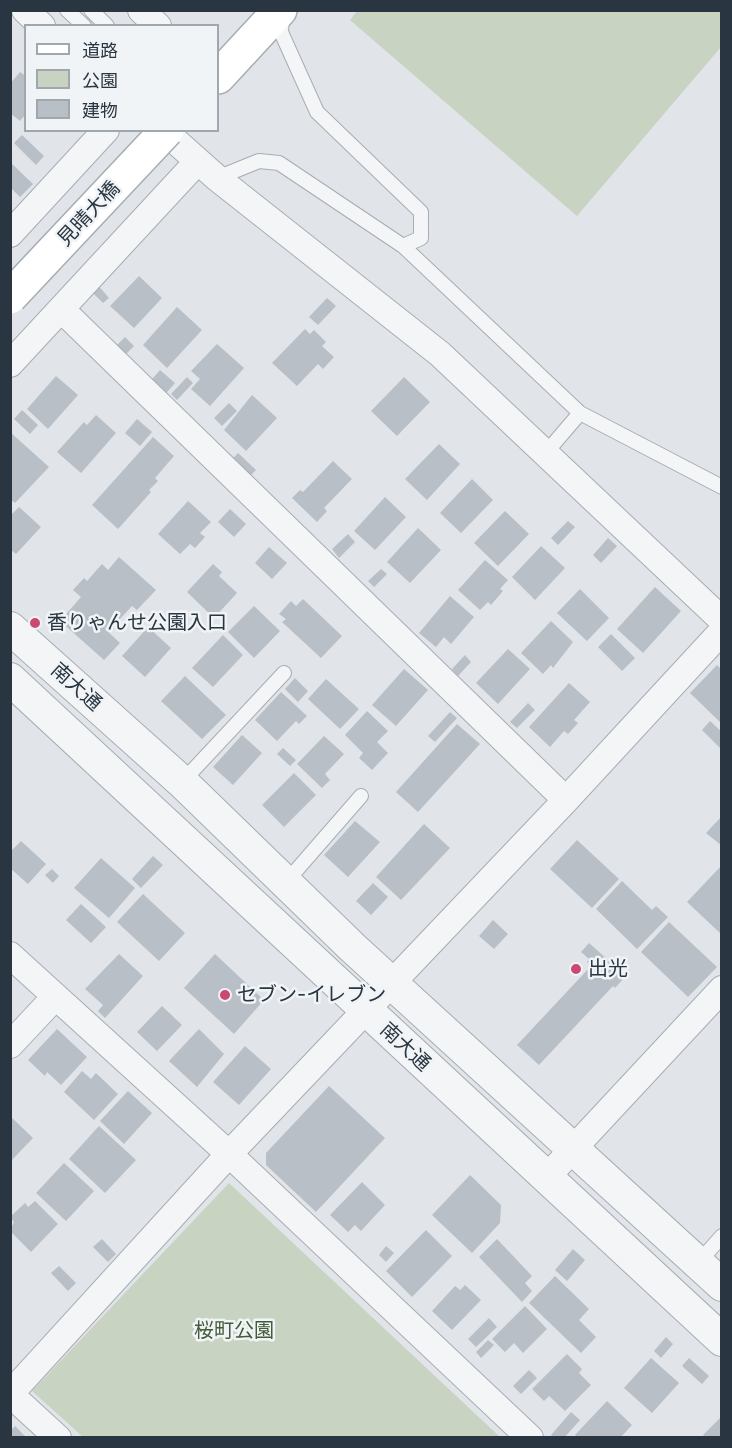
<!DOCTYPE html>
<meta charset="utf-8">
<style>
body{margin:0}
#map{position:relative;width:732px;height:1448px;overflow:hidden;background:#e1e5e9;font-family:Inter,"Noto Sans JP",sans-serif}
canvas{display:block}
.frame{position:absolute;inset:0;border:12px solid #293540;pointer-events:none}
.legend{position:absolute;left:24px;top:24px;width:195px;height:108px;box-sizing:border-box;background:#f0f4f7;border:2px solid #a0a8ae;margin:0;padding:8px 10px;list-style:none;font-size:18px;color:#293540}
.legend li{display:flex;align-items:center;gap:12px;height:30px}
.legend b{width:30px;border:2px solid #a0a8ae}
</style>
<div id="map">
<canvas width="732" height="1448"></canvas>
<div class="frame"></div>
<ul class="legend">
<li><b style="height:8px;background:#fff"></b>道路</li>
<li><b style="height:16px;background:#c9d3c2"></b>公園</li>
<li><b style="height:16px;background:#b8bfc6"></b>建物</li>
</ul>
</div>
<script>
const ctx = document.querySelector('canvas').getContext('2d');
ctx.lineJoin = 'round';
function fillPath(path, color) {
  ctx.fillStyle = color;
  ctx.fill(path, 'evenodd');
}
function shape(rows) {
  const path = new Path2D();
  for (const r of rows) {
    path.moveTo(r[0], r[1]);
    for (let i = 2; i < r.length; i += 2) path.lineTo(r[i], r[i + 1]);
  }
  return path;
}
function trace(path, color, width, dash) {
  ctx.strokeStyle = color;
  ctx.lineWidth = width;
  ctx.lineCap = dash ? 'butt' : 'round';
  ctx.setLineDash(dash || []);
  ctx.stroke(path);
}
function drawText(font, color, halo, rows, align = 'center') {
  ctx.font = font + ' Inter,"Noto Sans JP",sans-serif';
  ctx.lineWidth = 5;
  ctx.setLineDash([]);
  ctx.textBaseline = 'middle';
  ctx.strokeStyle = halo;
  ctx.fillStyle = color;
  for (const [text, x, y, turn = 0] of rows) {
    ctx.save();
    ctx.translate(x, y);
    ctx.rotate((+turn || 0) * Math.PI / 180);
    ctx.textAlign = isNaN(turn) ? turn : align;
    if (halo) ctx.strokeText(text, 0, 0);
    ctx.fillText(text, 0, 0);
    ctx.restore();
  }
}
fillPath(shape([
 [357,11,721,11,721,47,577,216,350,20],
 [229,1183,500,1437,83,1437,32,1391]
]), '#c9d3c2');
fillPath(shape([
 [20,72,26,76,26,114,20,121,10,113,10,84],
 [22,135,44,156,36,165,14,143],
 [10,162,33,184,20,197,10,187],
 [139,276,162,298,134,328,110,306],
 [97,284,109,298,103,303,90,290],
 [327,298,336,306,318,325,309,317],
 [177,307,202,330,167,368,143,345],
 [305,329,310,334,314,330,326,342,322,346,334,357,323,369,318,364,297,386,272,363],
 [125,337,134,346,119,361,110,352],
 [217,344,244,368,210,406,191,389,200,379,191,371],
 [160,370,175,383,162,398,147,385],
 [56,376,78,395,48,429,27,409],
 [187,377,193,383,177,400,171,394],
 [404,377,430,402,397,436,371,411],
 [252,395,277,418,246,451,224,430],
 [229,403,237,411,222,426,214,418],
 [22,410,38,425,30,434,14,419],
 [96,415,116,433,81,473,57,452,84,422,87,425],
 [137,419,152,432,140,446,125,433],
 [10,432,49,467,15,503,10,499],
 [153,437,174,456,155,478,158,481,149,490,151,492,118,529,92,505],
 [439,444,460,464,427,500,405,479],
 [238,453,256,470,250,476,232,459],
 [333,461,352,479,324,508,327,511,317,522,292,498,300,490,303,492],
 [472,479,493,500,461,533,440,513],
 [385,497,406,517,375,550,354,531],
 [188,501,211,522,200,533,205,537,195,548,190,544,180,554,158,534],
 [19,507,41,527,16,554,10,549,10,516],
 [230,509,246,524,234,537,218,522],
 [505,511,529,534,498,566,474,543],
 [568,521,575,527,558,545,551,538],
 [418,528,441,550,410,583,387,562],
 [348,534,355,542,339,558,332,549],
 [608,538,617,546,601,563,593,555],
 [541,546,565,568,535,600,512,577],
 [269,547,287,563,272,579,255,563],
 [119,557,156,590,137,610,132,606,119,620,115,617,105,629,120,643,104,660,60,621,81,597,73,590,84,578,87,581,102,564,108,570],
 [485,560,508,580,500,589,503,591,491,605,488,602,480,610,458,590],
 [213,564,222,572,219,576,237,593,214,618,187,592],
 [381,569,387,574,374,587,368,581],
 [655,587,681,611,643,653,617,629],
 [580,589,609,618,587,641,557,613],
 [450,596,474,617,451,644,444,637,436,647,419,633],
 [303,599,342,636,321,658,282,622,286,619,279,614,291,601,296,606],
 [254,606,280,631,254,658,228,632],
 [551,621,573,642,553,668,551,665,543,674,521,653],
 [148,627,171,648,145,677,122,656],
 [611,634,635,658,622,671,598,647],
 [223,635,243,655,213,687,192,668],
 [508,649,530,669,498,704,476,683],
 [465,655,471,662,458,676,452,669],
 [717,665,722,670,722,724,690,693],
 [404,669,428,690,396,726,372,705],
 [185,676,226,715,202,739,161,701],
 [295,678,308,691,298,702,285,689],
 [326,679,359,709,340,729,308,699],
 [569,683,590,702,574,720,578,723,568,734,564,731,550,747,529,727],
 [281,692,307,716,299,724,296,721,277,741,255,720],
 [528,703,535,710,517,728,510,722],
 [367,711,388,731,377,742,388,753,372,770,359,758,363,753,345,735],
 [450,712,457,718,435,742,428,736],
 [710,721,722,732,720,748,702,730],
 [457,724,480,744,418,812,396,792],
 [242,735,262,753,233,785,213,767],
 [324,736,344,754,325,774,330,780,322,788,297,764],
 [283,748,296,760,290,766,277,754],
 [294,773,316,795,284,827,262,805],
 [722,816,722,846,706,833],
 [355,821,380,842,348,877,324,855],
 [424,824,450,848,401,900,376,877],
 [577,840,619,879,592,908,550,869],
 [21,841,46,864,28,884,10,868,10,852],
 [153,856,163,865,141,888,132,879],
 [101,858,135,888,109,918,74,888],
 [722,865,722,931,720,933,687,902],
 [52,869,59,876,53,883,45,875],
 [622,881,652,910,656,906,668,917,637,949,596,909],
 [373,883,388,897,371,915,356,901],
 [143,894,185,933,159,961,117,922],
 [81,904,106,927,91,943,66,920],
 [493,920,508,934,494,949,479,936],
 [669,922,717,967,688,997,641,952],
 [589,943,626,976,615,988,613,986,539,1065,517,1045,591,966,587,962,589,959,581,952],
 [119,954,143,976,105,1018,98,1011,103,1005,85,989],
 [215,954,264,1000,234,1034,184,988],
 [162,1006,182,1025,157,1051,137,1032],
 [57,1029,87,1057,61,1085,47,1072,45,1076,28,1060],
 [199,1029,224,1054,197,1087,169,1061],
 [245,1046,271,1069,239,1105,213,1082],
 [82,1071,91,1079,96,1073,118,1094,94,1120,64,1092],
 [329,1086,385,1138,316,1212,266,1165,266,1153],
 [128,1091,152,1113,124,1144,100,1121],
 [10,1116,33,1138,10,1162],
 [99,1126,136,1160,105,1193,69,1159],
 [64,1163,94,1191,66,1221,36,1193],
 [470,1175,501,1205,500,1223,472,1253,432,1215],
 [362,1182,385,1205,361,1231,355,1225,348,1232,330,1215],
 [35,1201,58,1224,31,1252,10,1231,14,1222,10,1217,25,1203,28,1207],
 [426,1230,452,1256,412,1297,386,1271],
 [102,1239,116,1254,108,1262,93,1247],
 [497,1239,532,1276,525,1283,532,1291,522,1302,479,1257],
 [386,1246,394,1253,386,1262,379,1255],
 [573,1249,585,1260,567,1281,555,1270],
 [59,1266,76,1283,68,1291,51,1273],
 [555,1276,589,1309,579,1320,596,1337,581,1353,529,1303],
 [465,1285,481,1300,452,1330,432,1311,455,1286,460,1290],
 [525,1306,547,1329,523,1353,514,1343,505,1352,492,1339],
 [489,1318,497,1327,476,1347,468,1339],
 [666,1337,673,1344,661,1358,654,1351],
 [488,1340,494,1345,481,1358,476,1352],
 [567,1354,582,1369,579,1373,591,1385,565,1411,549,1396,544,1401,532,1389],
 [651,1358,679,1383,652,1413,624,1388],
 [689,1358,709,1376,702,1384,682,1366],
 [529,1370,537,1378,521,1394,513,1386],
 [607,1401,632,1425,620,1438,578,1438,575,1435],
 [571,1412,580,1420,564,1438,554,1438,551,1435],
 [722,1416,722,1438,706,1438,703,1435],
 [15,1426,27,1438,10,1438,10,1431]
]), '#b8bfc6');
const service = shape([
 [67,10,84,26],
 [91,10,107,26],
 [282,16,281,32,317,112,421,212,421,238,403,246],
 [217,178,259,161,279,163,403,246,580,413,722,487],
 [544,455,580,413],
 [182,782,284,673],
 [287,881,361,796],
 [698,1263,722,1236]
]);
const minor = shape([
 [25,10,42,26],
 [141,10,158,26],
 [163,130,217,178,440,354,722,620],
 [10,234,106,130],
 [62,310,566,800],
 [10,364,198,161],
 [10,955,229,1154,530,1438],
 [10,1045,55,997],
 [545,1179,722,989],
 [10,1394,229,1154,566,800,722,631],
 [10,1394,58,1438]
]);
const tertiary = shape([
 [10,628,182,782,352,947,722,1285],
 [10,679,722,1340]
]);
const secondary = shape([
 [218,77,280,10]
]);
trace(service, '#a6adb3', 16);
trace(minor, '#a6adb3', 28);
trace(tertiary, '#a6adb3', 34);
trace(secondary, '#a6adb3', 36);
trace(service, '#f3f5f7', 14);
trace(minor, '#f3f5f7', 26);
trace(tertiary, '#f3f5f7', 32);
trace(secondary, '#fff', 33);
const secondaryBridge = shape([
 [10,297,167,130]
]);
trace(secondaryBridge, '#a6adb3', 36, []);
trace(secondaryBridge, '#fff', 33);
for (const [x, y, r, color] of [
 [35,623,6,"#cb4971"],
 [576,969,6,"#cb4971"],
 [225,995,6,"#cb4971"]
]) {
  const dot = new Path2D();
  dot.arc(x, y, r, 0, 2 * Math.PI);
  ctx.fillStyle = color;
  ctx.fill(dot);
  trace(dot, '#f0f4f7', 2);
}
drawText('20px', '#293540', '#f0f4f7', [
 ["見晴大橋",89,214,-47],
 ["南大通",76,687,42],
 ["南大通",405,1047,43]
]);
drawText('20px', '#293540', '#f0f4f7', [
 ["香りゃんせ公園入口",47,623],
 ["出光",588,969],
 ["セブン-イレブン",237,995]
], 'left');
drawText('20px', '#445c37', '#f0f4f7', [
 ["桜町公園",234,1331]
]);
</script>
